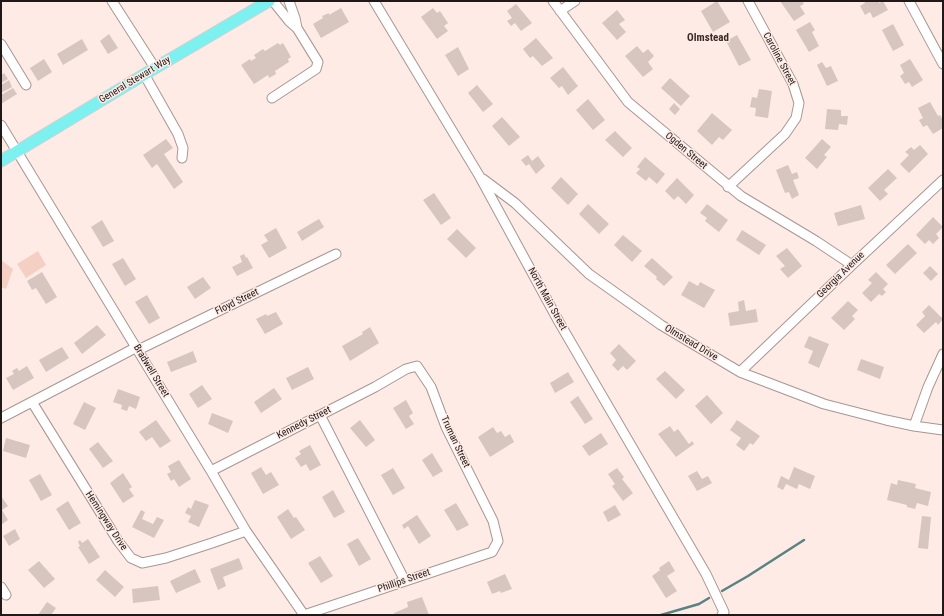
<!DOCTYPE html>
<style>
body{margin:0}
#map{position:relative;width:944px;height:616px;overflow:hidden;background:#feebe6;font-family:"Roboto Condensed",sans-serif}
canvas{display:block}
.frame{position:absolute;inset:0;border:2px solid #201917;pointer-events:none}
</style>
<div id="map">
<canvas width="944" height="616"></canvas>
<div class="frame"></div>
</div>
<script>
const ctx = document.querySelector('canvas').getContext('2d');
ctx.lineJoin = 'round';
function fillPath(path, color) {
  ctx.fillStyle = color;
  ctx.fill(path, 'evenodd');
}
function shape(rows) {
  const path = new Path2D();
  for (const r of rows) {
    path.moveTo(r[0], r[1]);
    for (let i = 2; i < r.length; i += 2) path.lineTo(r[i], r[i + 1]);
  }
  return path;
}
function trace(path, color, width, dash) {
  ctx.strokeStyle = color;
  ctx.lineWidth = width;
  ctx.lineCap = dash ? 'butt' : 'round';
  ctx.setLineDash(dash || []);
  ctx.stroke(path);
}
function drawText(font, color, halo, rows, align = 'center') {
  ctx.font = font + ' "Roboto Condensed",sans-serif';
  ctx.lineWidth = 3;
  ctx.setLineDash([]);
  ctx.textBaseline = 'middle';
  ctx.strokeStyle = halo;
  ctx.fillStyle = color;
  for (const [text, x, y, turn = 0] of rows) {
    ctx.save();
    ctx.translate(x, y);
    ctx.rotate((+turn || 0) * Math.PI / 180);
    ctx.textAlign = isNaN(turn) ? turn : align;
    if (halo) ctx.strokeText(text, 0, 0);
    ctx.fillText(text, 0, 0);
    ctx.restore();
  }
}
fillPath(shape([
 [38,251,46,265,26,278,17,264],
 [1,260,13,269,6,289,1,287]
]), '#f6cfc4');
trace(shape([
 [722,591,748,576,804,540],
 [661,615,699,604,709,598]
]), '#598382', 2.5);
fillPath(shape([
 [717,1,730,22,713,32,701,11],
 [780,1,802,1,804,4,800,6,805,14,794,21],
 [864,1,878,1,879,3,883,1,888,10,873,18,870,12,865,15,860,6,865,3],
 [516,4,532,23,521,31,515,23,511,26,507,21,512,18,507,11],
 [341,8,349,22,321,38,313,24,323,18,322,16,329,13,329,15],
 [433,8,437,13,440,11,448,23,444,26,448,31,437,39,421,17],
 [617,10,625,20,619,24,626,32,617,40,602,23],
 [810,22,815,30,812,32,819,46,809,52,796,30],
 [893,24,904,45,893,51,882,30],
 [109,34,118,48,108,54,100,41],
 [737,35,751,60,739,66,726,41],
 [536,38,553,58,542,66,533,56,530,58,523,49],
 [82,39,88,50,63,65,57,54],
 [278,43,280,45,283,43,291,57,288,59,289,62,275,71,276,74,269,78,268,75,254,84,241,65,250,59,251,61,256,58,254,55,263,49,265,51],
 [637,46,643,53,648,49,654,56,648,62,653,69,643,77,625,56],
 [458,47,469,69,458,76,445,55],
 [44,59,52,72,38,81,30,68],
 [910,59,923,80,912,87,909,82,905,84,900,76,904,73,900,65],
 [822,62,826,68,831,66,838,81,827,86,817,65],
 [563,67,578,86,568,95,562,86,559,88,550,78],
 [4,73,8,79,1,83,1,75],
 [670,78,690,96,681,106,661,88],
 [9,80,12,87,1,93,1,85],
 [477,85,493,104,483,112,468,93],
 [13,88,17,94,1,104,1,95],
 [759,89,772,91,768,118,755,116,756,108,750,107,752,97,757,98],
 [588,99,605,120,593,130,576,110],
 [930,102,938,116,940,115,943,120,943,128,933,134,927,125,923,127,919,120,923,118,918,108],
 [674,103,680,109,675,115,669,109],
 [827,109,841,110,841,116,848,116,847,125,839,124,838,130,825,129],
 [712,113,732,130,723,140,719,137,712,145,697,131],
 [502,117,520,137,509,146,492,126],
 [615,131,632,148,623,157,605,140],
 [166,139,173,148,164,154,183,182,174,189,157,164,152,168,143,155],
 [822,139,831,147,824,155,827,157,817,169,805,158],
 [920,145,928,154,909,173,900,164,909,155,905,152,911,147,914,150],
 [528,155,532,161,538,156,545,166,536,174,529,164,526,166,521,160],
 [645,157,665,174,657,184,649,177,646,181,636,173,640,169,637,167],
 [788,165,792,174,797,172,799,178,793,180,799,195,792,199,789,192,785,193,776,170],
 [888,169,897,178,884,190,888,194,880,201,868,188],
 [561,177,578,194,568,205,551,188],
 [677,178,694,195,686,204,678,196,674,200,665,191],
 [434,193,451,218,441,225,423,200],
 [588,204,609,224,599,234,579,214],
 [707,204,728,220,719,232,705,221,707,218,700,213],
 [861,205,865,219,838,226,834,213],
 [933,217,943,227,936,234,939,238,933,244,929,240,925,244,916,235],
 [319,219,324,227,302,241,297,232],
 [102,220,114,241,103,247,91,227],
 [276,228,287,248,269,258,261,245,268,241,264,235],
 [457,229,476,248,466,258,447,239],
 [742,230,766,245,759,255,736,240],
 [623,235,642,251,632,262,614,245],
 [908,244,917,253,895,274,886,265],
 [787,248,802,266,788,278,780,269,785,266,776,256],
 [244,254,246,258,247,257,253,268,237,276,232,267,242,262,240,256],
 [123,258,136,279,125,286,112,264],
 [652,258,673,277,664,286,656,279,657,277,644,266],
 [930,266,938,274,931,281,923,273],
 [42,272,57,297,46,304,36,288,32,290,27,281],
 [876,272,888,284,883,289,886,292,882,296,879,294,871,302,862,293,872,283,868,280],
 [203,277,211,288,195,299,187,287],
 [689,281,698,286,700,282,715,290,704,308,681,295],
 [147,295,160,318,149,324,135,302],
 [744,300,746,311,756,309,758,322,730,326,728,313,739,311,738,302],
 [848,301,858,310,852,316,855,319,844,330,831,318],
 [929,305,943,319,938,325,936,322,924,333,916,325,925,316,922,312],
 [276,312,283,324,265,334,256,319,266,314,267,316],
 [97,325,106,335,82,354,74,343],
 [370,327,379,343,350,361,342,346,363,334,362,332],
 [809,336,829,344,819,368,808,363,813,351,804,347],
 [619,344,636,361,627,370,623,366,618,371,612,365,616,360,610,353],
 [62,347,69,358,46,372,39,360],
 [193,351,197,362,171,372,167,362],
 [861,359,884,367,880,379,857,370],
 [27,366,34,378,13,390,6,378,14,374,12,371,17,368,19,371],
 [308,367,314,379,292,390,286,378],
 [665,371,685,390,676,399,656,379],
 [568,372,574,382,555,393,550,383],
 [202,385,212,399,198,408,189,394],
 [274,388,282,399,261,413,254,402],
 [118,389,140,397,136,409,129,406,127,411,121,409,122,405,113,402],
 [707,395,723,413,711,424,695,406],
 [578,396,593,419,585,424,570,402],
 [406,400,413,413,409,416,414,424,406,429,393,408],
 [84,402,96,408,85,430,73,424],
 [212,413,233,421,228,433,208,424],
 [156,420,171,441,160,448,152,437,146,441,139,432],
 [360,420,375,440,366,447,350,428],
 [737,420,760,436,753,445,750,443,744,451,736,445,741,438,730,430],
 [670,426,674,432,678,429,689,444,692,441,694,444,676,457,658,434],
 [493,427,497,433,501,431,505,437,510,434,514,442,490,457,478,437],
 [601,433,608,444,589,456,582,446],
 [6,438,30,445,26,458,3,451],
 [98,442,113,461,103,468,89,449],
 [310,445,321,465,310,471,306,464,301,467,295,458,301,454,299,451],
 [432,453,443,471,433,477,422,460],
 [179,460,191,479,179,487,174,479,171,481,167,474,171,472,168,466],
 [261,467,266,475,271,472,279,485,263,494,251,473],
 [794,467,815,476,810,489,799,484,797,489,786,484,783,490,777,487,781,476,789,480],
 [393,468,405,488,393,495,381,475],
 [617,468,624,477,622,479,633,493,623,501,612,486,615,484,608,474],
 [697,471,702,479,708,476,712,483,697,491,688,476],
 [123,473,132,487,129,489,134,496,123,503,110,483],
 [40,474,52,495,41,501,29,480],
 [898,480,916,484,915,488,931,492,928,506,917,503,915,509,907,507,907,505,887,500,891,483,897,485],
 [333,490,345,512,334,518,322,497],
 [1,496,8,506,2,510,8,520,1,525],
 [195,500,209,505,199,527,188,522,191,516,185,513,188,507,191,509],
 [68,501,81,523,69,530,56,509],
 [456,503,469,525,457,531,444,510],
 [615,505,621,515,608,522,603,512],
 [288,509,294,518,296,517,305,530,291,539,277,517],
 [141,510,145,512,142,519,153,524,157,517,164,520,154,538,132,527],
 [417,515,431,536,419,544,408,526,404,529,402,525],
 [922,516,931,517,928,549,918,548],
 [15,529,20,539,9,546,3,536],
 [358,538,371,559,359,566,347,544],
 [88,539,100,557,89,564,78,547,80,546,78,542,80,540,82,543],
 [320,556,333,576,321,583,308,563],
 [239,558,243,569,223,577,226,586,218,590,210,569],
 [39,561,55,579,44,588,28,570],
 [669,561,675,571,667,576,677,591,666,598,652,576,660,570,659,568],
 [195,569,201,582,176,593,170,581],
 [105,570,124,587,115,597,96,580],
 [505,574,512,589,501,593,500,591,492,594,487,582],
 [158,586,160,600,133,603,132,589],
 [422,597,429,615,395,615,394,613,408,607,407,602],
 [47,602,56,608,51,615,38,615]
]), '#d7c5c0');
const minor = shape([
 [112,1,155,68],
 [273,1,289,21,297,28,295,18,289,1],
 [374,1,480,177,559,322,706,574,724,612,722,615],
 [553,1,628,102,741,196,816,241,852,265],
 [909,1,943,64],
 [560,11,575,1],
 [1,44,26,85],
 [144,74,178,134,183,148,182,158],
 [272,98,316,69,318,62,297,28],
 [1,125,211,471,246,531,304,615],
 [483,179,515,203,589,274,661,325,740,372,824,404,886,420,914,426,943,430],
 [728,187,785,134,796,118,799,103,793,84,748,1],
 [138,350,336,254],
 [740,372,852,265,943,180],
 [32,402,118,541,131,558,142,563,166,558,212,543,246,531],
 [320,415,405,581],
 [1,418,137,347],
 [914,426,928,387,943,354],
 [211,471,375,387,406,369,417,366,431,387,446,427,493,521,498,541,492,552,304,615],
 [1,587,6,595]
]);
const major = shape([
 [1,161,155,68,269,1]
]);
trace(minor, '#a89692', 11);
trace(major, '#d2d1d1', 13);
trace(minor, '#fff', 9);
trace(major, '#7cf1f0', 11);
drawText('10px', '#201917', '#feebe6', [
 ["Caroline Street",779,59,62],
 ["General Stewart Way",135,80,-31],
 ["Ogden Street",686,151,40],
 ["Georgia Avenue",841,275,-44],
 ["North Main Street",547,299,61],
 ["Floyd Street",237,302,-26],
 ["Olmstead Drive",691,343,31],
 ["Bradwell Street",151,371,59],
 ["Kennedy Street",304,423,-27],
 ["Truman Street",455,442,65],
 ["Hemingway Drive",106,521,57],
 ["Phillips Street",404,581,-19]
]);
drawText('bold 11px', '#3a2b28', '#feebe6', [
 ["Olmstead",708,38]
]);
</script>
